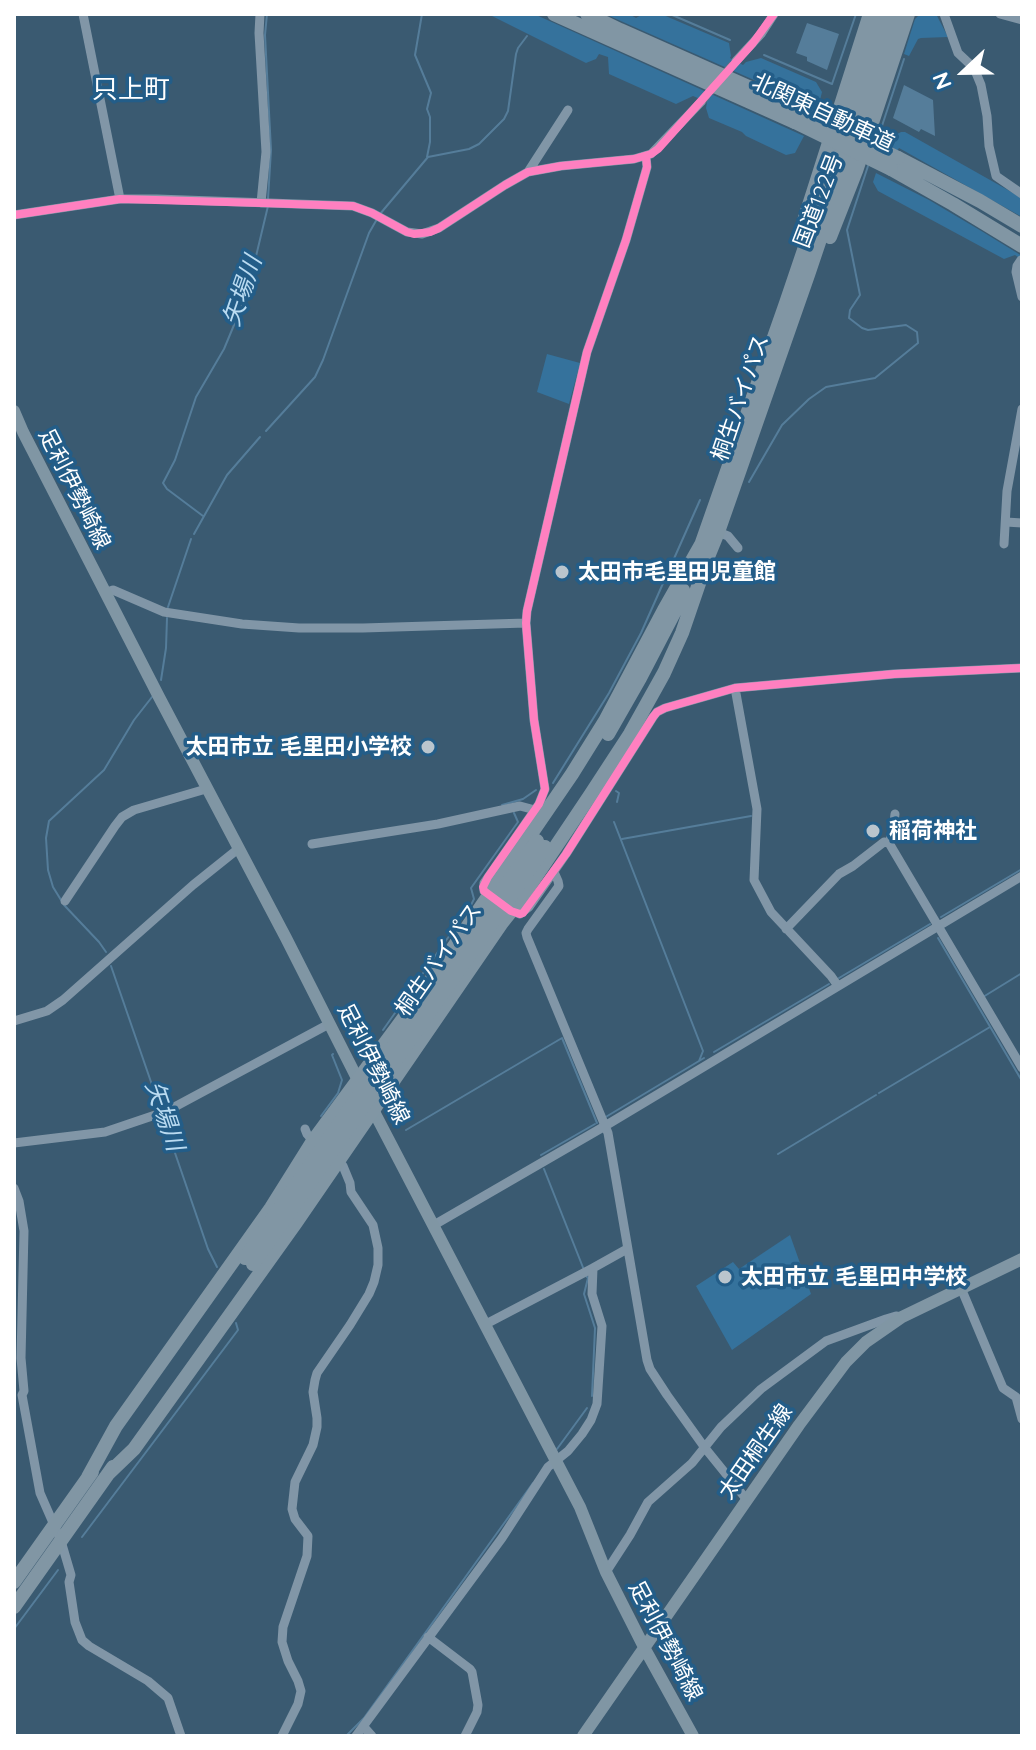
<!DOCTYPE html>
<meta charset="utf-8">
<style>
body{margin:0}
#map{position:relative;width:1036px;height:1750px;overflow:hidden;background:#3a5a71;font-family:Quicksand,sans-serif}
canvas{display:block}
.frame{position:absolute;inset:0;border:16px solid #fff;pointer-events:none}
.north{position:absolute;left:924px;top:32px;width:80px;height:80px;-webkit-text-stroke:6px #235d88;paint-order:stroke;rotate:248deg;font-size:22px;font-weight:700;line-height:32px;text-align:center;color:#fff}
.north::after{content:'';display:block;margin:auto;width:28px;height:36px;background:#fff;clip-path:polygon(50% 0,100% 100%,50% 72%,0 100%)}
</style>
<div id="map">
<canvas width="1036" height="1750"></canvas>
<div class="frame"></div>
<div class="north">N</div>
</div>
<script>
const ctx = document.querySelector('canvas').getContext('2d');
ctx.lineJoin = 'round';
function fillPath(path, color) {
  ctx.fillStyle = color;
  ctx.fill(path, 'evenodd');
}
function shape(rows) {
  const path = new Path2D();
  for (const r of rows) {
    path.moveTo(r[0], r[1]);
    for (let i = 2; i < r.length; i += 2) path.lineTo(r[i], r[i + 1]);
  }
  return path;
}
function trace(path, color, width, dash) {
  ctx.strokeStyle = color;
  ctx.lineWidth = width;
  ctx.lineCap = dash ? 'butt' : 'round';
  ctx.setLineDash(dash || []);
  ctx.stroke(path);
}
function drawText(font, color, halo, rows, align = 'center') {
  ctx.font = font + ' Quicksand,"Noto Sans JP",sans-serif';
  ctx.lineWidth = 7;
  ctx.setLineDash([]);
  ctx.textBaseline = 'middle';
  ctx.strokeStyle = halo;
  ctx.fillStyle = color;
  for (const [text, x, y, turn = 0] of rows) {
    ctx.save();
    ctx.translate(x, y);
    ctx.rotate((+turn || 0) * Math.PI / 180);
    ctx.textAlign = isNaN(turn) ? turn : align;
    if (halo) ctx.strokeText(text, 0, 0);
    ctx.fillText(text, 0, 0);
    ctx.restore();
  }
}
fillPath(shape([
 [488,14,534,14,804,136,795,153,786,155,746,136,742,132,709,118,706,108,707,102,693,96,676,104,609,74,608,57,599,54,596,59,586,63],
 [605,14,629,14,636,18,643,14,661,14,729,43,731,56,730,58,743,65,746,62,761,58,816,82,822,92,820,100,816,110,805,106,806,103],
 [920,14,936,14,948,37,921,38,918,39,909,56,904,54,915,19],
 [901,132,905,132,1022,198,1022,217,899,148,897,151,888,146,892,137],
 [876,173,929,200,983,232,1022,256,1022,260,1015,255,1004,259,878,191,873,182],
 [547,354,580,363,569,404,537,392],
 [790,1235,811,1294,732,1350,696,1286,733,1262,739,1269]
]), '#35729c');
fillPath(shape([
 [807,23,839,34,827,70,807,61,807,57,796,53],
 [904,85,933,100,935,136,921,129,919,132,893,118]
]), '#557d9a');
trace(shape([
 [267,14,265,35,271,150,268,199],
 [422,14,415,55,431,93,427,109,430,117,430,142,427,157],
 [670,14,730,40],
 [764,55,832,84,856,14],
 [877,141,904,59],
 [380,214,428,157,469,149,479,144,504,119,508,111,516,54,518,48,527,36],
 [266,431,315,377,323,360,369,233,377,219],
 [14,461,14,478],
 [749,482,782,425,809,399,826,387,875,378,918,343,917,332,906,325,868,330,862,328,849,318,850,310,860,295,847,230,868,166],
 [203,516,167,489,163,483,175,460,196,397,224,349,239,313,252,273,268,206],
 [194,534,227,475,260,437],
 [168,607,191,539],
 [161,680,166,648,167,618],
 [553,783,609,693,641,633,700,500],
 [616,791,619,793,617,802],
 [502,805,523,799,536,790],
 [614,822,703,1051,699,1061],
 [622,839,751,816],
 [61,900,53,887,48,870,46,838,49,821,104,770,134,720,152,697],
 [64,905,99,942,106,952],
 [941,917,1022,869],
 [938,938,1022,1081],
 [111,966,160,1108],
 [839,978,930,924],
 [983,997,1022,973],
 [383,1030,471,905,474,899,471,888,518,822,514,813],
 [714,1052,829,984],
 [879,1093,990,1027],
 [321,1116,338,1093,342,1080,332,1055,333,1054],
 [163,1118,208,1249,217,1267],
 [604,1118,704,1058],
 [406,1130,562,1038,597,1123],
 [778,1154,876,1095],
 [541,1155,595,1124],
 [544,1169,584,1270],
 [586,1276,588,1278,584,1294,595,1328,592,1396],
 [557,1449,587,1408],
 [82,1537,238,1330,236,1323],
 [14,1629,58,1570],
 [346,1736,364,1718,533,1483]
]), '#557d9a', 2);
trace(shape([
 [701,102,736,61]
]), '#587386', 9, [9, 4.5]);
trace(shape([
 [83,14,120,199],
 [260,14,259,33,266,152,261,203],
 [944,14,958,53,974,68,981,85,987,116,989,146,996,176,1022,194],
 [1000,14,1022,20],
 [736,61,761,34,774,14],
 [528,172,568,110],
 [14,215,120,199,157,199,353,206,372,213,407,232,422,234,439,228,505,185,528,172,561,166,634,159,651,154,701,102],
 [1021,260,1017,266,1016,272,1022,297],
 [1006,522,1022,523],
 [718,532,728,536,738,548],
 [1004,544,1007,491,1022,409],
 [105,593,113,590,164,612,242,624,299,628,363,628,526,623],
 [735,688,757,809,754,880,771,912,831,976,838,986],
 [889,843,1022,1068],
 [312,844,438,824,520,806,535,810],
 [554,872,558,881,559,886,528,929,526,933,527,937,608,1133,647,1360,650,1369,667,1395,705,1448,747,1500],
 [491,897,484,891,484,883,539,804,545,789,534,720,526,623,527,611,587,352,626,240,647,167,646,157],
 [65,901,115,826,122,817,134,810,206,789],
 [510,910,520,914,529,907,566,854,653,717,657,712,665,708,735,688,894,674,1022,668],
 [786,929,839,874,853,866,884,842,889,843,893,831,895,814],
 [14,1021,47,1011,63,1000,193,885,238,849],
 [305,1129,307,1134,315,1143],
 [14,1143,105,1132,167,1111,329,1024],
 [14,1188,19,1201,24,1231,21,1358,24,1391,22,1395,40,1493,61,1541,71,1575,69,1582,75,1622,82,1640,89,1646,148,1681,168,1698,181,1736],
 [434,1225,605,1126,1022,876],
 [961,1288,1003,1388,1016,1397,1022,1419],
 [486,1324,593,1268],
 [606,1572,630,1535,648,1502,692,1463,721,1427,761,1389,826,1341,886,1319,896,1316,902,1317],
 [428,1637,470,1669,472,1672,478,1705,477,1712,465,1736],
 [364,1727,372,1736],
 [282,1736,298,1704,301,1691,298,1681,288,1661,282,1642,283,1627,307,1556,308,1536,295,1519,292,1509,295,1482,313,1445,317,1427,317,1418,313,1392,315,1380,317,1373,350,1325,369,1294,374,1282,378,1265,378,1248,373,1225,351,1192,350,1183,343,1166,336,1159],
 [356,1736,502,1538,548,1467,568,1451,582,1434,591,1420,597,1404,602,1326,592,1294,593,1268,627,1249]
]), '#8196a7', 9);
trace(shape([
 [14,411,23,432,159,697,286,938,362,1088],
 [370,1104,580,1507,606,1572,646,1651,693,1736],
 [583,1736,799,1425,846,1362,866,1342,902,1317,1022,1259]
]), '#8096a4', 12);
trace(shape([
 [554,14,795,122],
 [587,14,620,30,800,110],
 [898,158,980,201,1022,226],
 [891,169,953,204,1022,246],
 [804,221,870,14],
 [830,237,856,171,908,14],
 [700,548,786,303,884,14],
 [703,569,718,532,808,275,896,14],
 [608,734,640,678,676,609,683,590],
 [109,1473,134,1449,295,1224,501,924,520,900,591,794,630,734,664,673,682,633,706,563],
 [88,1477,116,1426,271,1208,313,1141,420,996,572,774,605,721,664,610,702,543],
 [14,1582,92,1472],
 [14,1607,113,1467]
]), '#8196a4', 14);
trace(shape([
 [800,110,898,158],
 [795,122,891,169],
 [245,1258,537,841],
 [253,1264,545,847]
]), '#8196a4', 14);
trace(shape([
 [646,157,647,167,626,240,587,352,527,611,526,623,534,720,545,789,539,804,488,877,483,887,484,891,511,911,520,914,523,913,566,854,653,717,657,712,665,708,735,688,894,674,1022,668],
 [14,215,120,199,261,203,353,206,372,213,407,232,414,234,430,232,439,228,505,185,528,172,561,166,634,159,651,154,658,149,753,43,774,14]
]), '#ff80c0', 8);
for (const [x, y, r, color] of [
 [562,572,8,"#bac5cd"],
 [428,747,8,"#bac5cd"],
 [873,831,8,"#bac5cd"],
 [725,1277,8,"#bac5cd"]
]) {
  const dot = new Path2D();
  dot.arc(x, y, r, 0, 2 * Math.PI);
  ctx.fillStyle = color;
  ctx.fill(dot);
  trace(dot, '#235d88', 3);
}
drawText('22px', '#fff', '#235d88', [
 ["北関東自動車道",823,113,25],
 ["国道122号",819,201,-69],
 ["桐生バイパス",741,398,-71],
 ["足利伊勢崎線",74,489,63],
 ["桐生バイパス",439,960,-55],
 ["足利伊勢崎線",373,1064,63],
 ["太田桐生線",756,1452,-55],
 ["足利伊勢崎線",665,1641,62]
]);
drawText('bold 22px', '#fff', '#235d88', [
 ["太田市毛里田児童館",578,572],
 ["太田市立 毛里田小学校",412,747,"right"],
 ["稲荷神社",889,831],
 ["太田市立 毛里田中学校",741,1277]
], 'left');
drawText('italic 24px', '#badbf1', '#235d88', [
 ["矢場川",243,291,-71],
 ["矢場川",164,1116,71]
]);
drawText('26px', '#fff', '#235d88', [
 ["只上町",131,90]
]);
</script>
